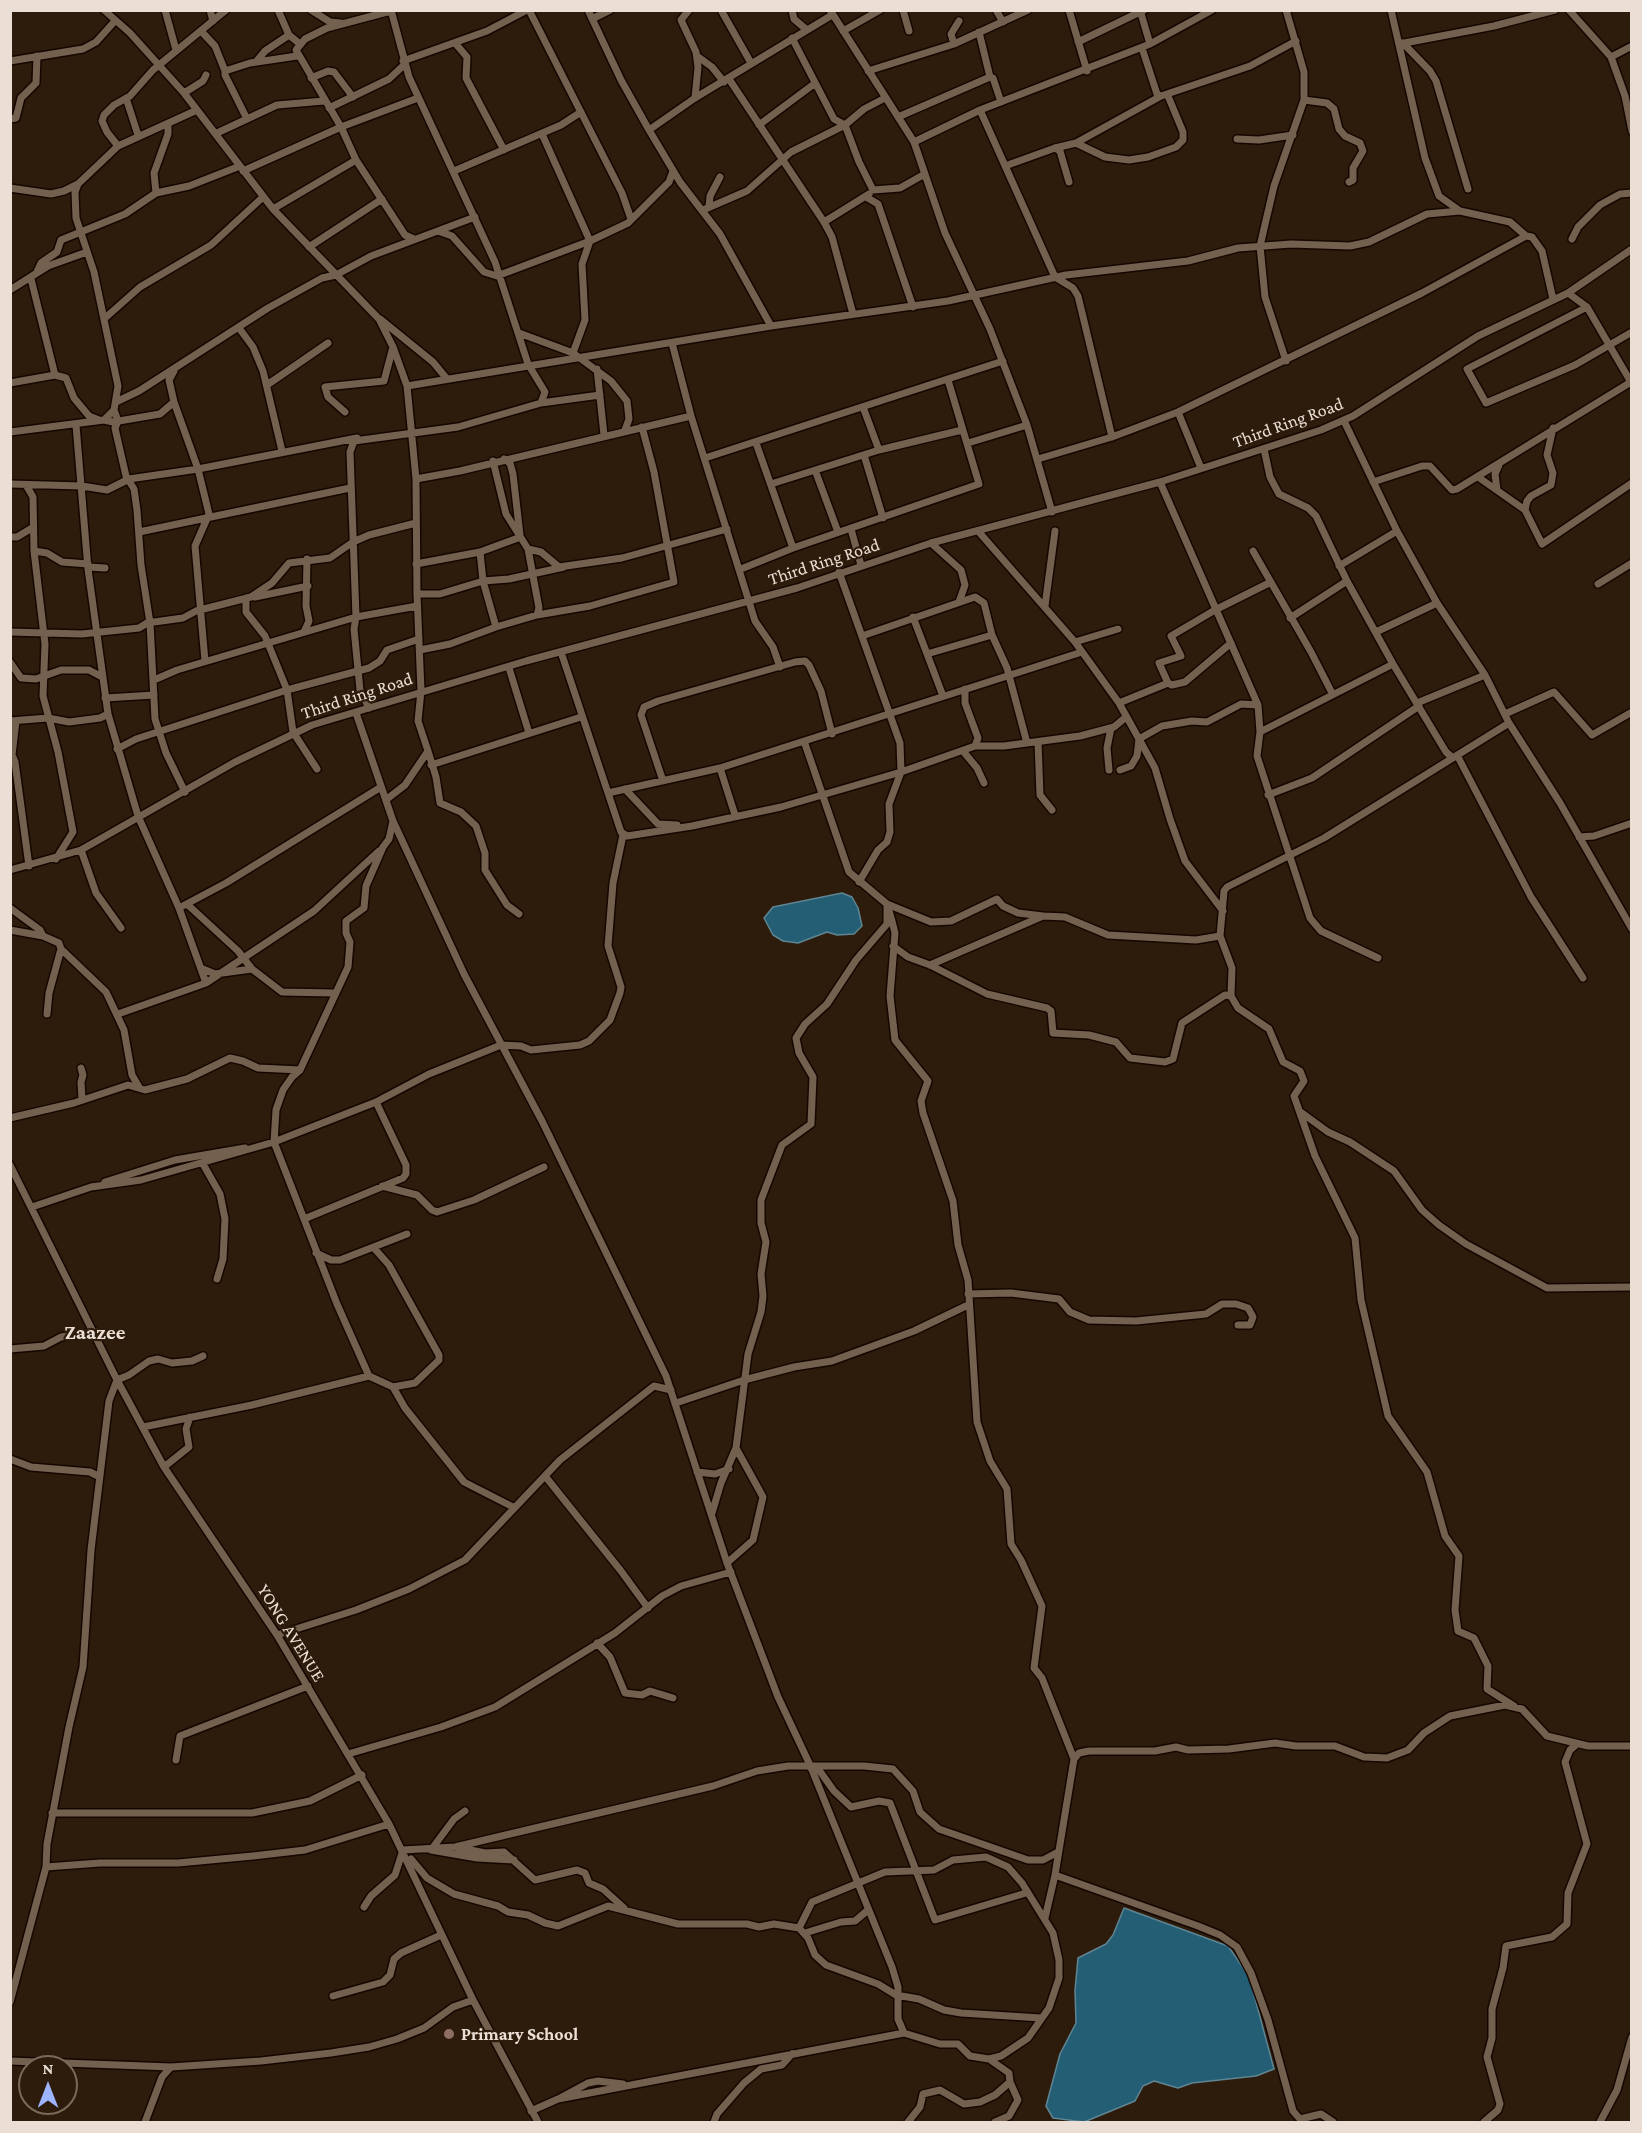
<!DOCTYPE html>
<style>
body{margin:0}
#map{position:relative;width:1642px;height:2133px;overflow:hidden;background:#2d1c0c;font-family:"Crimson Pro",serif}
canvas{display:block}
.frame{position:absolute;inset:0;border:12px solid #ebdfd5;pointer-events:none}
.north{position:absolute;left:18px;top:2055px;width:60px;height:60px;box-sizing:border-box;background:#2d1c0c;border:2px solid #796a5c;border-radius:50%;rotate:0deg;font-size:16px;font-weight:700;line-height:24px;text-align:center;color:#ebdfd5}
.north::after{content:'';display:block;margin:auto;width:21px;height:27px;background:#9eb4fd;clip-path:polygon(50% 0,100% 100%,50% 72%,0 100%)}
</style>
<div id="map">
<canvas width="1642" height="2133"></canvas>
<div class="frame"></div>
<div class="north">N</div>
</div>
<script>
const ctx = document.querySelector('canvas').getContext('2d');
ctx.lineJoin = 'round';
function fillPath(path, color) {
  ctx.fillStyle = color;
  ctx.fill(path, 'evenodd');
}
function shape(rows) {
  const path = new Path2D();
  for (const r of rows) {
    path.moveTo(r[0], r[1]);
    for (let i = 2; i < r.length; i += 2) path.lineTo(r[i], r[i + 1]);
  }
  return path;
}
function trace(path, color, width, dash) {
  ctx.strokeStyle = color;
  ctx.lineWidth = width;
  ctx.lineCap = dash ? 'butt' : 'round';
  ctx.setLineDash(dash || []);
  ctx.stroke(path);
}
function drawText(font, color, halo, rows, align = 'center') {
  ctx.font = font + ' "Crimson Pro",serif';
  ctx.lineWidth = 4.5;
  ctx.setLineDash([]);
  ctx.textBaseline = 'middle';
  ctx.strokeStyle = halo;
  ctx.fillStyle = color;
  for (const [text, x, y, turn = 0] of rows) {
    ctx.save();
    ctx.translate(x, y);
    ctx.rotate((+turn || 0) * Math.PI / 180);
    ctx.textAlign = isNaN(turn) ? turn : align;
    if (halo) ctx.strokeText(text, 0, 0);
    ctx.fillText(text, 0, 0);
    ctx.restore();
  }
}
const water = shape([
 [842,893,852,897,858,908,862,926,854,934,837,935,827,932,798,943,783,941,773,935,764,918,773,907,842,893],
 [1124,1908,1228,1946,1249,1976,1274,2069,1256,2076,1192,2083,1178,2088,1154,2081,1143,2086,1135,2101,1084,2122,1053,2118,1046,2106,1060,2054,1076,2023,1075,1990,1078,1958,1106,1944,1113,1935,1124,1908]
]);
fillPath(water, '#235e75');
trace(water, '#5f8592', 1.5);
const minor = shape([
 [104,10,130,33,184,93,273,209,379,319,393,347,407,386,416,479,417,594,421,691,418,721,428,751,405,785,387,799],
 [165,10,176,50],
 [210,10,213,21],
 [278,10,289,35,300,44],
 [311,10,330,22,341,23],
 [529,10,622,193,631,219],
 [588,10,621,80,649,130,680,182,720,234,771,326],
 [689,10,681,20,696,52,698,67,695,98],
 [721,10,751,63],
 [792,10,794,19,807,30],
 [830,10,914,142,945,233,990,329,1027,425,1052,512],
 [903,10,909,31],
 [996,10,1003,22],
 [1069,10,1087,71],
 [1140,10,1150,44],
 [1391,10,1425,158,1439,196,1460,211,1510,222,1526,236,1532,237,1542,251,1553,299],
 [1569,10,1611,57,1625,96,1632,131],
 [391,11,327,28,305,39,296,50,341,127,356,160,405,235,414,239],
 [592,19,610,10],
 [201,31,215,46,225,71],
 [843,31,880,10],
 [979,32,990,77],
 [792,38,834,119,845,125],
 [1078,42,1144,10],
 [455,43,467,57,466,78,504,150],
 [1403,43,1430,71,1436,81,1468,189],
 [954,44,951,34,959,21],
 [1399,44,1494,26,1555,10],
 [1142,48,1157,94,1161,96,1250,66,1296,41],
 [697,56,712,67,724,82],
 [1611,57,1632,46],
 [10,61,83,49,96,42,114,22],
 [403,61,487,31,527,10],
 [256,62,265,51,289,35],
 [868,71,954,44,1028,10],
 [311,78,328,71,334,72,353,97],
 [729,79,824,222,832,237,853,314],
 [184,93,203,81,206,75],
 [126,98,138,135],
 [885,98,864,109,845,125,859,162,873,190,900,188,923,175],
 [1304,100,1327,103,1334,109,1339,129,1345,136,1360,143,1363,151,1353,168,1353,180,1349,182],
 [329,108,389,79,404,65],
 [980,110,1055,277,1073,288,1078,296,1112,437],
 [898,117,990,77,993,78,1001,102],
 [10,119,16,118,21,98,36,83,37,56],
 [247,119,225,75,225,71,250,63,297,56],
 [759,125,814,84],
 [649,130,695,98,832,15],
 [217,133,277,105,324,101],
 [542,134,590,241,582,264,585,320,573,353],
 [1237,139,1259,140,1293,135],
 [914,142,980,110,1150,44,1212,10],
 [1076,143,1161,96],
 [118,146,107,132,102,121,104,115,114,105,130,96,153,70,226,10],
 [1055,148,1060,151,1069,182],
 [1005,166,1055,148,1076,143,1105,157,1129,160,1148,157,1176,147,1183,140,1183,132,1168,96],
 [243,171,341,127,418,98],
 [454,171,561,125,581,112],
 [10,188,51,194,64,191,78,184,118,146,197,110],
 [156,193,154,173,168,134,168,124],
 [866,197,878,204,913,307],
 [709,207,710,196,720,177],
 [273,209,356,160],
 [703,210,747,191,791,152,845,125],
 [824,222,869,194],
 [438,231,452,236,484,272,497,276,590,241,628,223,669,182,673,171],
 [1572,239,1578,227,1600,205,1620,194,1632,193],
 [309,247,382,199],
 [37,272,41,263,57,252,61,240,125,214,156,193,189,186,240,166],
 [10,290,48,266,87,252],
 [1568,293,1587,307,1632,384],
 [1587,307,1467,369,1486,403,1575,365,1632,332],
 [104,319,140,287,211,245,263,197],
 [380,319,433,362,447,379],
 [239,328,253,347,263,371,282,451],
 [519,333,573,353,611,381,627,401,629,419,625,430],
 [672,343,691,416,755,621,773,647,780,667],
 [1286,361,1265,297,1260,246,1274,186,1304,100,1304,72,1286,10],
 [597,369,604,435],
 [174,371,169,380,174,402,198,469,209,514,195,546,205,661],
 [55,375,66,378,74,398,89,416,99,420],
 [10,383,55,375,31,279],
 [267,385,328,343],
 [407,386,771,326,948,301,1066,275,1188,261,1238,248,1291,244,1350,246,1369,242,1427,214,1460,211],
 [116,402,139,391,268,308,322,278,336,275,371,256,475,217],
 [541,403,600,395],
 [863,407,879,450],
 [114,410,118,421,115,428,117,437,126,476,134,489,137,510,141,565,150,623,155,719,166,753,185,792],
 [345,412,328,397,325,387,384,381,393,347],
 [1178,412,1201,468],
 [104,420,113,422,160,414,174,402],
 [76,425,88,569,108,714,138,816,179,908,206,983],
 [1553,428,1547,455,1553,473,1551,485,1531,496,1527,501,1525,510,1542,544,1632,483],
 [10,432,104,420,114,410,118,386,94,272,76,218,75,192,78,184],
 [756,443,793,548],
 [968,443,1027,425],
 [1264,449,1270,477,1279,494,1308,508,1316,516,1347,581,1393,664,1446,752,1453,758],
 [864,455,883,518],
 [705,458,1003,361],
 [1038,459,1112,437,1178,412,1422,293,1526,236],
 [493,461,506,514,528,549,541,552,559,567,622,558,727,529],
 [815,470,838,532],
 [1478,477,1525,510],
 [416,479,460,471,691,416],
 [1160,482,1258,705,1260,732,1257,756,1310,918,1321,931,1378,958],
 [1373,482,1422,466,1430,466,1452,490,1457,489,1631,382],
 [10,484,82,486,107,490,129,479,198,469,357,438],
 [771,484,879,450,962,430],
 [26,485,33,497,34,551,45,644,43,696,58,752,73,832,56,859],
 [1497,490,1495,474,1499,465],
 [851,529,861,565],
 [978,531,1075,642,1119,703,1155,768,1170,819,1185,861,1223,911],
 [139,532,350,488],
 [10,537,17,537,32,528],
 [931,543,961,570,965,585,959,602],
 [528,549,539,608,537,615],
 [34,551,47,553,62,562,88,564],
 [1253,551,1311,652,1332,693],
 [480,552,518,538,520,535,513,474,510,463,504,459],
 [416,564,480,552,483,581,496,627],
 [1339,566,1397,531],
 [88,567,105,568],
 [741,569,793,548,979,484,948,380],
 [839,572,900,743,901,772,889,804,890,832,887,842,878,850,859,882],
 [1598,584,1632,563],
 [417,594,440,594,483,581,509,579,564,567],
 [255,597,308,586],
 [246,598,246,612,265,636,287,690,293,732,317,769],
 [1045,606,1055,531],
 [913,617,943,696],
 [1290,618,1347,581],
 [10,632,82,634,139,628,147,623,183,618,196,611,251,597,272,583,289,563,330,558,353,542,369,535,416,523],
 [304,632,309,621,306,606,307,559],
 [1376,632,1437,603],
 [862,636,975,597,984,603,992,635,1007,668,1027,743],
 [1075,642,1118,629],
 [420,650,450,644,496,627,537,615,590,606,674,582,654,472,642,427],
 [561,652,621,832,627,836,692,826,781,807,901,772,975,746,978,738,965,703,965,689],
 [927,654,992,635],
 [10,662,21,678,36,679,61,670,89,670,102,677],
 [509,668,529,733],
 [154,680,177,670,356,617,417,606],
 [1168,683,1172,685,1185,682,1231,643],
 [105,698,154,695],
 [1119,703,1168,683,1159,663,1181,656,1171,636,1215,610,1271,582],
 [1417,703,1485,675],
 [369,708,360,690,354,629,356,617,350,452,354,441,458,427,541,403,545,392,528,364,495,262,409,77,391,10],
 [356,713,393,821,464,974,542,1121,666,1376,727,1563,778,1697,810,1765,892,1967,898,1987,898,2019,904,2033],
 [1505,714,1554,692,1592,735,1632,712],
 [10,721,48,718,69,722,100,718,108,714],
 [16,721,12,755,15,762,29,866],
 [1509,723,1560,803,1632,929],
 [1260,732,1393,664],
 [804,741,849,872,887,904,892,921,895,933,890,996,895,1040,928,1081,921,1101,923,1113,953,1201,958,1245,968,1280,977,1422,990,1461,1007,1489,1011,1544,1021,1560,1042,1606,1034,1668,1042,1678,1074,1759,1055,1875,1198,1926,1220,1935,1237,1947,1251,1973,1268,2020,1293,2111,1300,2119,1321,2114,1333,2122],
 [1038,742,1040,795,1052,810],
 [975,746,1004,746,1080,736,1114,727,1126,717],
 [117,749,136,739,287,690,369,668,380,661,387,650,419,639],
 [428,751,436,777,440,803,461,812,476,826,485,853,485,870,507,905,519,914],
 [963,751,977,768,984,783],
 [1457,755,1531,897,1583,978],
 [431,765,581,717],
 [720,768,735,815],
 [1109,770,1107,748,1111,728],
 [1120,770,1131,766,1137,756,1139,739,1162,726,1192,721,1207,722,1241,704,1258,705],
 [663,781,641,715,644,707,658,701,795,662,805,661,809,665,821,691,832,734],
 [625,789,658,824,677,825],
 [608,793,720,768,1082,652],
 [1268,795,1312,778,1419,706],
 [393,821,389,839,383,847,366,886,364,908,346,921,346,933,350,942,348,967,300,1070,292,1077,283,1090,276,1110,274,1142,337,1304,369,1376,393,1387,405,1408,464,1482,513,1507],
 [1579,837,1594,836,1632,823],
 [81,850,96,893,121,928],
 [10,870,81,850,235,762,312,725,526,661,797,588,931,543,1160,482,1321,430,1353,416,1478,336,1568,293,1632,249],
 [188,905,238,951,252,969],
 [10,908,40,930,43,936,59,943,61,949,106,992,124,1030,132,1075,139,1087],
 [179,908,226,883,381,787],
 [10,930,43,936],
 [893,946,908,957,930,965,987,994,1047,1008,1051,1011,1053,1033,1089,1035,1116,1042,1130,1058,1165,1062,1173,1059,1182,1023,1225,995,1231,996,1238,1008,1269,1029,1283,1062,1300,1071,1304,1081,1294,1096,1315,1156,1355,1238,1361,1300,1388,1416,1427,1472,1445,1536,1459,1556,1455,1610,1458,1631,1474,1638,1488,1666,1487,1689,1514,1706],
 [930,965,1043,916,1065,917,1108,935,1196,940,1220,936],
 [203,969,215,974,252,969,282,992,334,993],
 [1231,996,1232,968,1220,936,1224,891,1227,887,1324,838,1509,723,1485,675,1437,603,1397,531,1344,421],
 [47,1014,49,993,61,949],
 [118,1014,206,983,314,911,379,851],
 [81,1068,83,1075,81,1082,82,1100],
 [1302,1113,1328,1132,1350,1142,1394,1171,1422,1210,1439,1225,1466,1244,1547,1288,1632,1287],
 [10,1118,74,1103,128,1085,145,1090,187,1079,230,1058,243,1061,258,1068,300,1070],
 [203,1164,220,1194,225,1219,223,1259,217,1279],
 [10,1165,117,1380,164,1467,277,1635,389,1824,473,2000,538,2122],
 [105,1182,175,1160,245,1148],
 [382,1186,417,1195,432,1210,437,1212,474,1200,544,1167],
 [32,1207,91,1187,141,1180,274,1142,376,1102,429,1074,501,1045,521,1046,531,1050,580,1045,589,1041,610,1020,620,993,621,987,608,946,613,883,623,835],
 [304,1219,403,1178,406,1174,406,1165,376,1102],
 [374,1248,389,1265,439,1355,439,1360,415,1383,393,1387],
 [316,1253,331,1260,340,1260,407,1234],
 [968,1294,1011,1293,1059,1299,1070,1312,1089,1320,1136,1321,1206,1314,1222,1304,1236,1304,1248,1308,1253,1317,1250,1325,1238,1325],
 [10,1349,44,1346,61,1337,95,1332],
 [676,1403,744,1380,794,1367,832,1361,914,1331,968,1305],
 [143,1427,252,1405,369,1376],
 [10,1459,31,1467,90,1472,98,1476],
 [164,1467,189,1447,186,1429,190,1417],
 [697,1472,715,1474,729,1469],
 [545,1476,621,1571,648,1608],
 [712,1513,721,1483,736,1448],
 [727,1563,753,1540,763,1497,736,1448,748,1354,761,1312,763,1296,761,1274,766,1242,761,1223,761,1200,782,1145,811,1124,813,1077,799,1053,796,1038,805,1024,827,1004,856,960,887,924,887,904,931,922,951,921,997,899,1003,906,1018,913,1043,916],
 [277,1635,356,1610,409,1589,465,1560,560,1460,654,1386,671,1390],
 [597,1643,610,1657,625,1693,642,1695,650,1691,673,1698],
 [348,1754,441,1727,495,1707,615,1633,662,1596,681,1586,731,1572],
 [1074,1759,1079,1753,1089,1751,1155,1751,1176,1747,1188,1750,1229,1749,1275,1743,1296,1746,1335,1746,1364,1757,1387,1758,1408,1750,1424,1733,1450,1716,1505,1705,1522,1709,1547,1736,1588,1746,1632,1746],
 [176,1760,180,1736,308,1686],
 [811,1768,819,1770,834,1791,851,1807,879,1801,890,1803,935,1920,1026,1893],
 [465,1811,454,1819,431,1850,477,1858,514,1860],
 [52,1813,252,1813,310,1801,362,1775],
 [456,1847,485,1853,504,1852,535,1880,577,1870,585,1873,589,1883,603,1889,624,1908],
 [411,1859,427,1878,454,1894,498,1906,508,1912,528,1915,545,1923,558,1926,608,1906,678,1924,747,1924,759,1927,774,1924,799,1928,808,1938,815,1955,826,1965,878,1984,896,1995,919,1999,944,2010,961,2013,1041,2018],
 [46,1867,100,1863,178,1863,253,1856,305,1850,389,1824],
 [364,1907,371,1896,395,1875,403,1850,455,1847,713,1786,757,1771,788,1766,864,1766,893,1769,913,1791,920,1812,939,1829,1028,1860,1043,1860,1058,1852],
 [1045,1918,1055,1875],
 [799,1928,812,1902,885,1872,934,1870,953,1860,986,1857,1008,1867,1022,1883,1053,1933,1059,1960,1059,1978,1049,2008,1028,2038,1001,2056,989,2059],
 [805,1933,841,1922,855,1921,868,1910],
 [333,1996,383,1982,390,1975,394,1959,401,1953,441,1935],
 [10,2002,46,1867,47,1844,69,1727,83,1667,91,1550,109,1401,117,1380,129,1375,149,1361,158,1359,172,1363,192,1361,203,1356],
 [10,2061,171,2067,261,2061,331,2053,369,2047,397,2039,424,2028,453,2007,473,2000],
 [560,2098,588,2083,598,2081,623,2084],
 [531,2111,558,2099,904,2033,940,2044,958,2044,970,2056,989,2059,1009,2073,1010,2082,995,2095,980,2102,964,2104,940,2090,923,2094,920,2107,908,2122],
 [145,2122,162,2077,171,2067],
 [714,2122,717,2114,744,2083,761,2069,782,2065,792,2054],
 [995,2122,1009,2116,1018,2100,1010,2082],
 [1484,2122,1498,2110,1500,2104,1487,2057,1492,2038,1492,2009,1503,1968,1506,1946,1552,1937,1567,1924,1568,1893,1587,1844,1565,1762,1570,1750,1577,1744],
 [1600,2122,1617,2090,1632,2037]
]);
trace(minor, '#150600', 10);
trace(minor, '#74604e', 7);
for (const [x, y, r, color] of [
 [449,2034,6,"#8d6e63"]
]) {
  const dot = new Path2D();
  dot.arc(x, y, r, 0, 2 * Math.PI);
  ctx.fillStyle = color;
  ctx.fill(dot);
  trace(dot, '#2d1c0c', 2);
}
drawText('18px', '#ebdfd5', '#2d1c0c', [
 ["Third Ring Road",1288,423,-20],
 ["Third Ring Road",824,562,-18],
 ["Third Ring Road",357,696,-18],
 ["YONG AVENUE",291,1633,58]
]);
drawText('bold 18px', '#ebdfd5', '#2d1c0c', [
 ["Primary School",461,2034]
], 'left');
drawText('bold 21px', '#ebdfd5', '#2d1c0c', [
 ["Zaazee",95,1333]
]);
</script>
